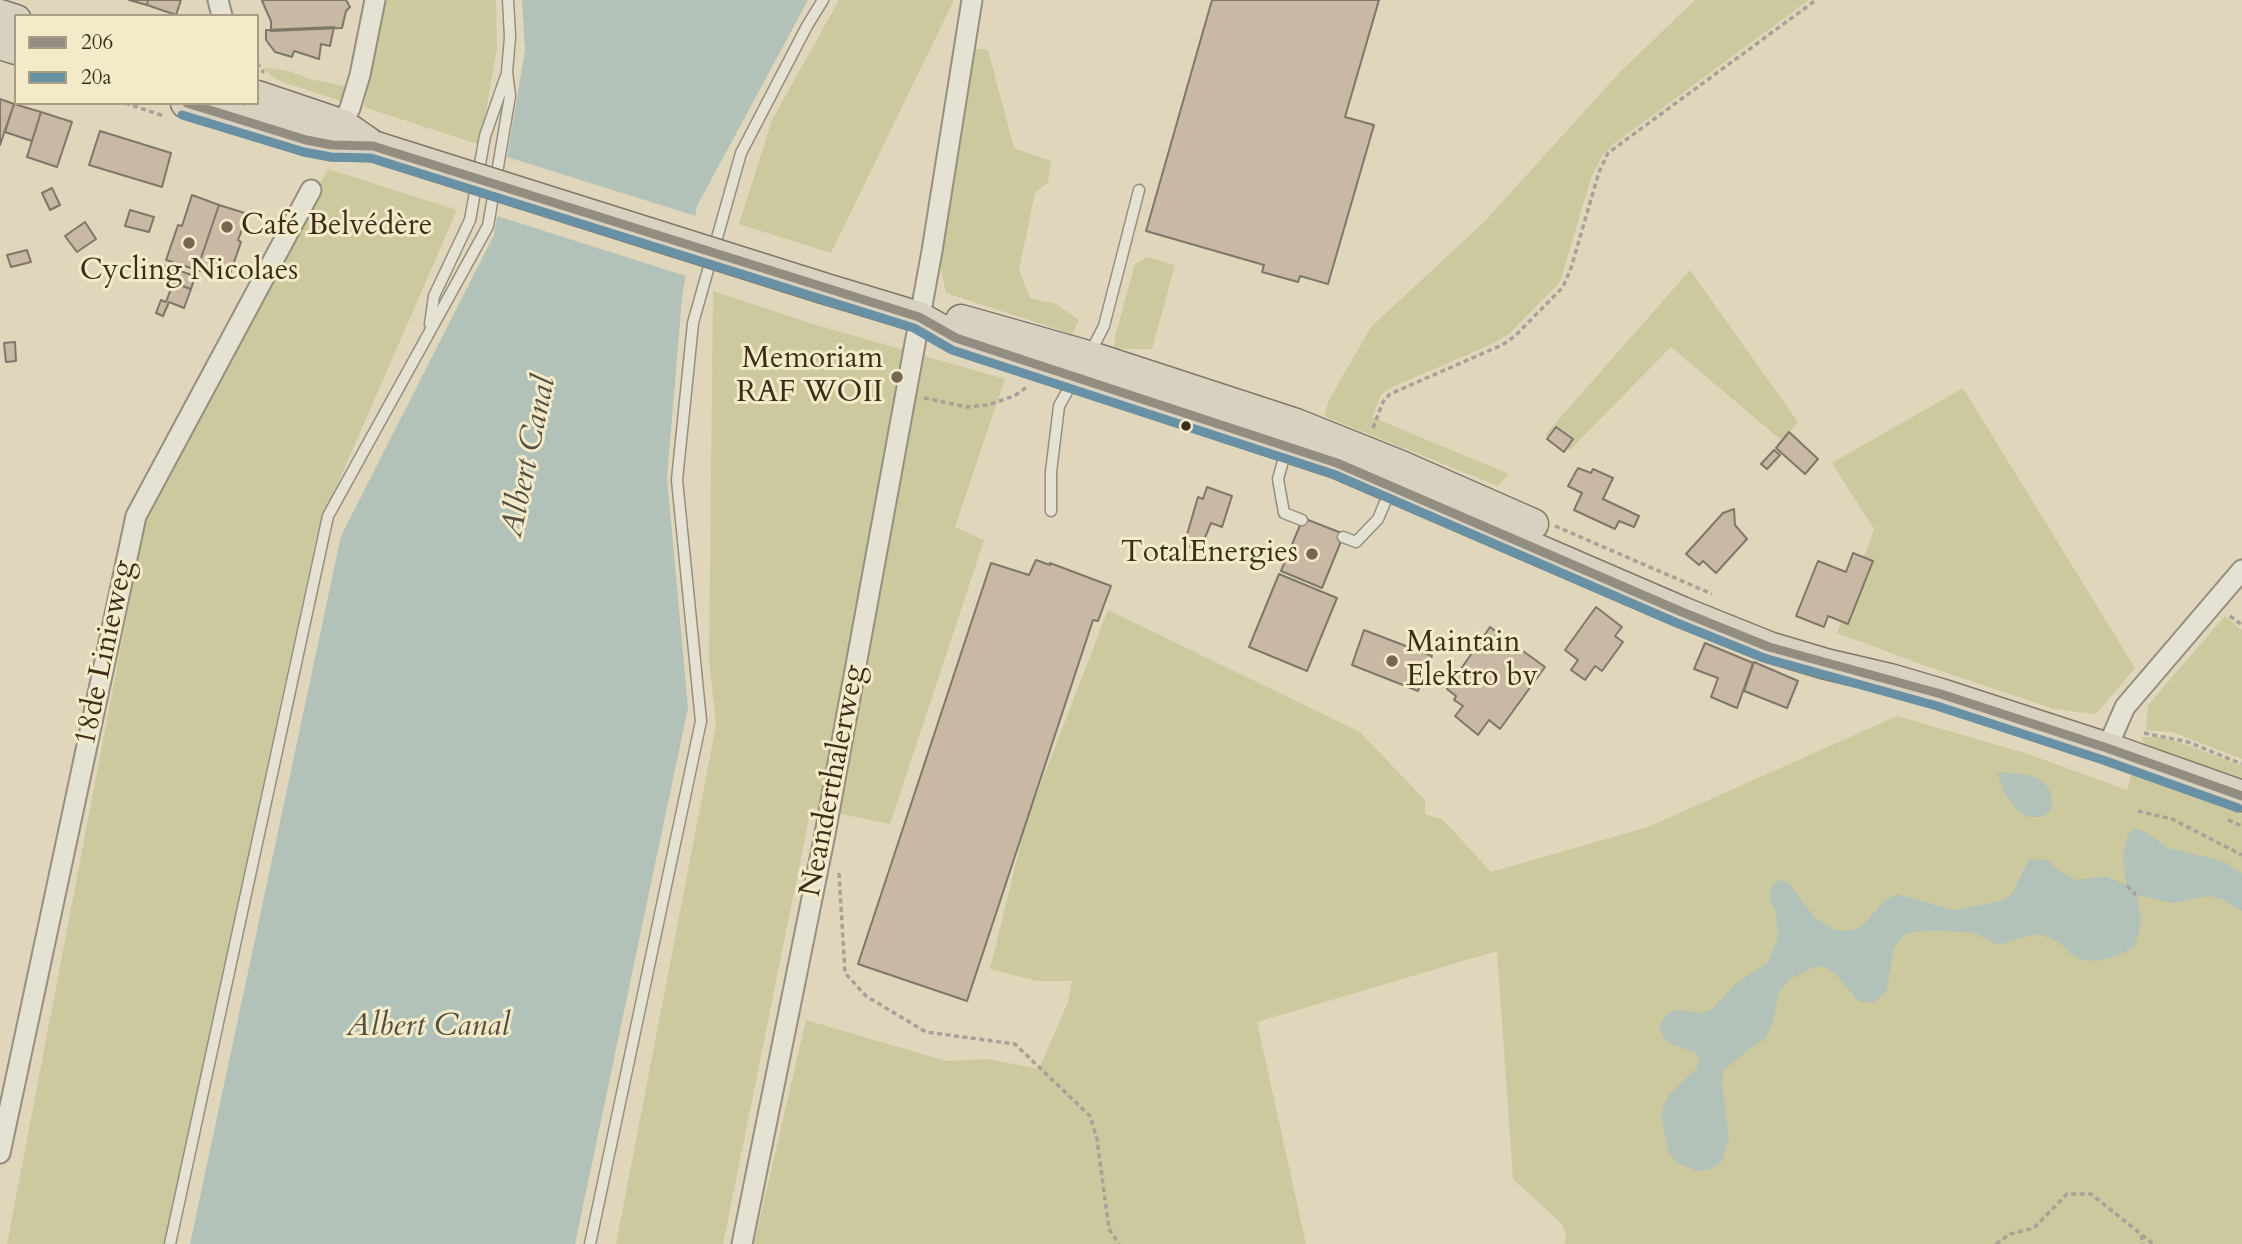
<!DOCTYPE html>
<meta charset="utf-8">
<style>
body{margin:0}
#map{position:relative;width:2242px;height:1244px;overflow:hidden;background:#dfd6bc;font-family:Cardo,serif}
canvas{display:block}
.legend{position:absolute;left:14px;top:14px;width:245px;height:91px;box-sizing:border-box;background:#f3eaca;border:2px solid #a99e84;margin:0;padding:9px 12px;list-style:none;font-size:21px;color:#3b2d1a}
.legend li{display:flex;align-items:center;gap:14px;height:35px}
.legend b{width:35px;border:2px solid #a99e84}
</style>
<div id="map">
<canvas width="2242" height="1244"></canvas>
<ul class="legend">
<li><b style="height:9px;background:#938c81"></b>206</li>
<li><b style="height:9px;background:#6891a5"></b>20a</li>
</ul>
</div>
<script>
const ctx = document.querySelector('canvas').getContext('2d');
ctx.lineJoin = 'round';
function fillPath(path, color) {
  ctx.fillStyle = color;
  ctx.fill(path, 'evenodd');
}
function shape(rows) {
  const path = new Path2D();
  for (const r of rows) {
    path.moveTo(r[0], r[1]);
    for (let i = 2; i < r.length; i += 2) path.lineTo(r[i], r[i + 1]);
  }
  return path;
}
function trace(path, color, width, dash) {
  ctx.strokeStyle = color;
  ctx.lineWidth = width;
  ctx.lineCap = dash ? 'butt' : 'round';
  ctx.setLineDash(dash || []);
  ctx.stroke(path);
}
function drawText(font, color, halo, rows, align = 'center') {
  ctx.font = font + ' Cardo,serif';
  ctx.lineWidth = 6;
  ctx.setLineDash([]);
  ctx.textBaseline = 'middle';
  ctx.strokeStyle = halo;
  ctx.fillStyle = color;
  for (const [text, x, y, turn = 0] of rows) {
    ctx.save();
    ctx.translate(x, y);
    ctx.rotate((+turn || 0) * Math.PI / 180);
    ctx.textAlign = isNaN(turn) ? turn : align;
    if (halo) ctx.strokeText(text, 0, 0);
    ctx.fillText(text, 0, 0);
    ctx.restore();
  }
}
fillPath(shape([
 [386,0,496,0,497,49,480,145,364,107],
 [839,0,954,0,831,253,739,224,772,120],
 [1695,0,1809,0,1612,145,1602,156,1591,178,1560,282,1509,334,1494,343,1388,389,1382,394,1372,417,1509,474,1498,486,1324,416,1329,400,1371,327,1485,221,1621,71],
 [971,48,988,50,1014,148,1051,161,1048,182,1035,193,1019,270,1030,298,1056,304,1079,320,1072,334,946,293,939,261],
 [263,67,289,71,310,79,349,87,341,101,282,82,270,75],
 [328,169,457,210,318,529,164,1244,7,1244,144,526,169,462],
 [1147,257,1175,265,1152,349,1114,349,1116,333,1135,264],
 [1690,270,1798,422,1781,440,1671,347,1570,450,1545,435],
 [713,291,813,324,1005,379,955,527,984,540,890,824,811,808,723,1244,616,1244,716,725,709,660],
 [1963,388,2135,668,2096,714,2054,709,1926,666,1837,633,1874,529,1832,463],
 [1108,610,1360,732,1425,800,1425,814,1443,820,1491,872,1648,827,1897,716,2025,753,2127,790,2135,763,2242,809,2242,1244,1565,1244,1566,1234,1561,1223,1513,1179,1497,951,1257,1022,1306,1244,754,1244,806,1020,946,1061,988,1059,1039,1069,1068,1002,1072,981,1037,981,990,969,1026,822],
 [2225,616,2242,630,2242,759,2172,732,2146,730,2148,705],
 [2141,737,2160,737,2187,745,2242,766,2242,784,2146,747]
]), '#cdc99e');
fillPath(shape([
 [522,0,808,0,697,206,682,298,667,478,688,708,575,1244,190,1244,341,536,494,235,525,50],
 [2004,772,2029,775,2041,780,2050,790,2052,802,2050,811,2041,817,2027,817,2015,808,2005,794,1997,773],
 [2136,828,2145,832,2168,848,2222,861,2242,873,2242,911,2221,899,2209,896,2172,903,2137,895,2141,918,2139,934,2134,947,2117,956,2099,961,2081,960,2071,954,2060,943,2040,934,2019,938,2002,944,1993,943,1976,933,1940,931,1911,932,1903,936,1894,948,1886,992,1874,1002,1861,1002,1855,998,1837,975,1828,969,1817,966,1790,979,1779,992,1772,1025,1765,1039,1749,1049,1724,1070,1722,1081,1729,1140,1721,1162,1709,1170,1697,1171,1677,1163,1668,1151,1661,1115,1664,1104,1670,1094,1697,1068,1699,1060,1696,1053,1673,1045,1664,1039,1659,1026,1667,1014,1675,1010,1703,1013,1712,1009,1735,984,1767,963,1778,938,1776,912,1769,899,1769,892,1775,882,1780,880,1788,882,1815,918,1836,930,1847,931,1861,927,1885,900,1898,894,1953,910,2000,901,2012,894,2029,859,2048,860,2058,870,2076,880,2106,876,2126,885,2123,854,2128,835]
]), '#b3c2b8');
fillPath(shape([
 [504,156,699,217,689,277,494,215]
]), '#dfd6bc');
const building = shape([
 [129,0,148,0,147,5,129,0],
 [148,0,181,0,176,15,147,5,148,0],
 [265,0,346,0,350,7,346,11,342,28,271,31,271,21,262,1,265,0],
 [1212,0,1379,0,1345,117,1374,125,1328,284,1300,276,1298,282,1262,272,1264,265,1146,231,1212,0],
 [334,27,330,46,321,44,319,59,294,51,292,57,275,52,266,40,266,30,334,27],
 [0,99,14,104,0,145,0,99],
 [14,104,41,112,32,141,5,132,14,104],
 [41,112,72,122,57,167,27,157,41,112],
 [100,131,171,153,162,187,89,165,100,131],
 [52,188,60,205,50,210,42,193,52,188],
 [192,195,219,205,197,270,166,260,178,225,182,226,192,195],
 [219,205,248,214,238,240,241,242,230,274,208,268,207,273,197,270,219,205],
 [130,210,154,217,149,232,125,226,130,210],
 [85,222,96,239,77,252,65,236,85,222],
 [27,250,31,262,11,267,7,255,27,250],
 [165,266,195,276,191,289,161,278,165,266],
 [173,283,191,289,184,308,169,302,163,316,156,313,161,300,166,302,173,283],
 [15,342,16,361,6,362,4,343,15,342],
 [1556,427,1573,439,1564,452,1547,439,1556,427],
 [1789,432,1818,459,1805,474,1776,448,1789,432],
 [1774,450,1780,455,1767,469,1761,464,1774,450],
 [1578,468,1591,473,1593,469,1613,478,1603,499,1639,516,1634,527,1619,521,1615,529,1574,510,1582,493,1568,486,1578,468],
 [1207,487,1232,496,1222,527,1211,523,1200,550,1184,545,1198,497,1203,499,1207,487],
 [1734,509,1735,525,1747,539,1716,573,1703,561,1699,565,1686,554,1723,513,1734,509],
 [1303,518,1344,534,1322,588,1281,571,1303,518],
 [1853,553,1873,561,1848,624,1828,616,1824,627,1796,616,1818,561,1846,572,1853,553],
 [1036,560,1050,565,1050,563,1111,586,1098,621,1093,620,967,1001,858,964,991,563,1029,575,1036,560],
 [1279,574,1337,598,1307,671,1249,647,1279,574],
 [1596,607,1622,627,1615,636,1623,642,1602,671,1595,666,1585,680,1571,670,1578,660,1565,650,1596,607],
 [1490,627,1545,667,1500,729,1489,720,1478,735,1455,716,1463,706,1454,700,1456,696,1447,689,1490,627],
 [1364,630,1432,656,1418,691,1352,665,1364,630],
 [1705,643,1753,663,1737,708,1711,697,1718,678,1694,669,1705,643],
 [1754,662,1798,681,1787,708,1744,691,1754,662]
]);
fillPath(building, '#c8b8a4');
trace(building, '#7f7869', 2);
const lane = shape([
 [430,324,434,296,470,220,485,136,506,76],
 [1090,353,1104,326,1139,190],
 [1286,450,1278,479,1284,513,1302,520],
 [1051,511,1051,472,1059,406,1073,381],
 [1343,537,1356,542,1378,519,1391,488],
 [170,1244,328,516,488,226,510,96,507,72,510,37,508,0],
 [590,1244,701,721,677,480,693,323,741,153,807,26,823,0]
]);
const street = shape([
 [218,0,222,16],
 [338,133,350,108,360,75,375,0],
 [2107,748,2125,707,2242,570],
 [0,1153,136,516,311,190],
 [742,1244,825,834,932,251,972,0]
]);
const primary = shape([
 [0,15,16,20],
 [0,44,16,49],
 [257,96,343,125,372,145],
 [186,103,306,140,332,145,373,146],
 [823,288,919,317,956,338,1337,463,1682,612,1769,647,1826,664,1890,679,1941,694,2107,748,2242,796],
 [961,320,1088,356,1296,424,1401,466,1533,524]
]);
trace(lane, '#968f7e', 13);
trace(street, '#968f7e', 23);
trace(primary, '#7f7869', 33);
trace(shape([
 [57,16,66,16],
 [257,63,264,73],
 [125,103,164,116],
 [924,398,967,407,988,405,1014,396,1027,387],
 [1373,428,1383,402,1390,394,1502,345,1515,336,1563,287,1571,268,1599,172,1608,153,1816,0],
 [1555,526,1712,594],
 [2230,616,2242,625],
 [2144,733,2188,742,2242,764],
 [2138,811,2172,819,2242,855],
 [2228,820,2242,826],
 [839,873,845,973,866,996,926,1032,1015,1044,1090,1116,1097,1139,1109,1229,1119,1244],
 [2127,886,2136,895],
 [2142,1235,2153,1244],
 [1996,1244,2010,1234,2034,1228,2067,1194,2091,1194,2141,1234,2143,1244]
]), '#a7a297', 3.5, [5, 3.5]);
trace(lane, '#e5e1d3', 10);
trace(street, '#e5e1d3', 19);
trace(primary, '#d9d1bf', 30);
const primaryBridge = shape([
 [373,146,823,288]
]);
trace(primaryBridge, '#7f7869', 33, []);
trace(primaryBridge, '#d9d1bf', 30);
trace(shape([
 [187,103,306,140,332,145,373,146,919,317,956,338,1337,463,1682,612,1769,647,1941,694,2107,748,2242,796]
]), '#938c81', 9);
trace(shape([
 [182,115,304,152,331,157,371,158,914,328,952,350,1333,474,1677,623,1764,658,1937,706,2103,760,2238,808]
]), '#6891a5', 9);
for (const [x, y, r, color] of [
 [227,227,7,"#746853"],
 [189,243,7,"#746853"],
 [897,377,7,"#746853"],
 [1186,426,6,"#3b2d1a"],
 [1312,554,7,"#746853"],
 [1392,661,7,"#746853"]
]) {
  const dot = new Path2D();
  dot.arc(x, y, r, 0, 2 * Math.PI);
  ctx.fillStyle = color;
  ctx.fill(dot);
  trace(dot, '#f3eaca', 2.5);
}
drawText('30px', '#3b2d1a', '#f3eaca', [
 ["Café Belvédère",241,227],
 ["Cycling Nicolaes",189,272,"center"],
 ["Memoriam",883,360,"right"],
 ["RAF WOII",883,394,"right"],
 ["TotalEnergies",1298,554,"right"],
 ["Maintain",1406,644],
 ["Elektro bv",1406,678]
], 'left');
drawText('30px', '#3b2d1a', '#f3eaca', [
 ["18de Linieweg",106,653,-78],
 ["Neanderthalerweg",834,781,-79]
]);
drawText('italic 32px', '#545041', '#f3eaca', [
 ["Albert Canal",530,457,-78],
 ["Albert Canal",428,1028]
]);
</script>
